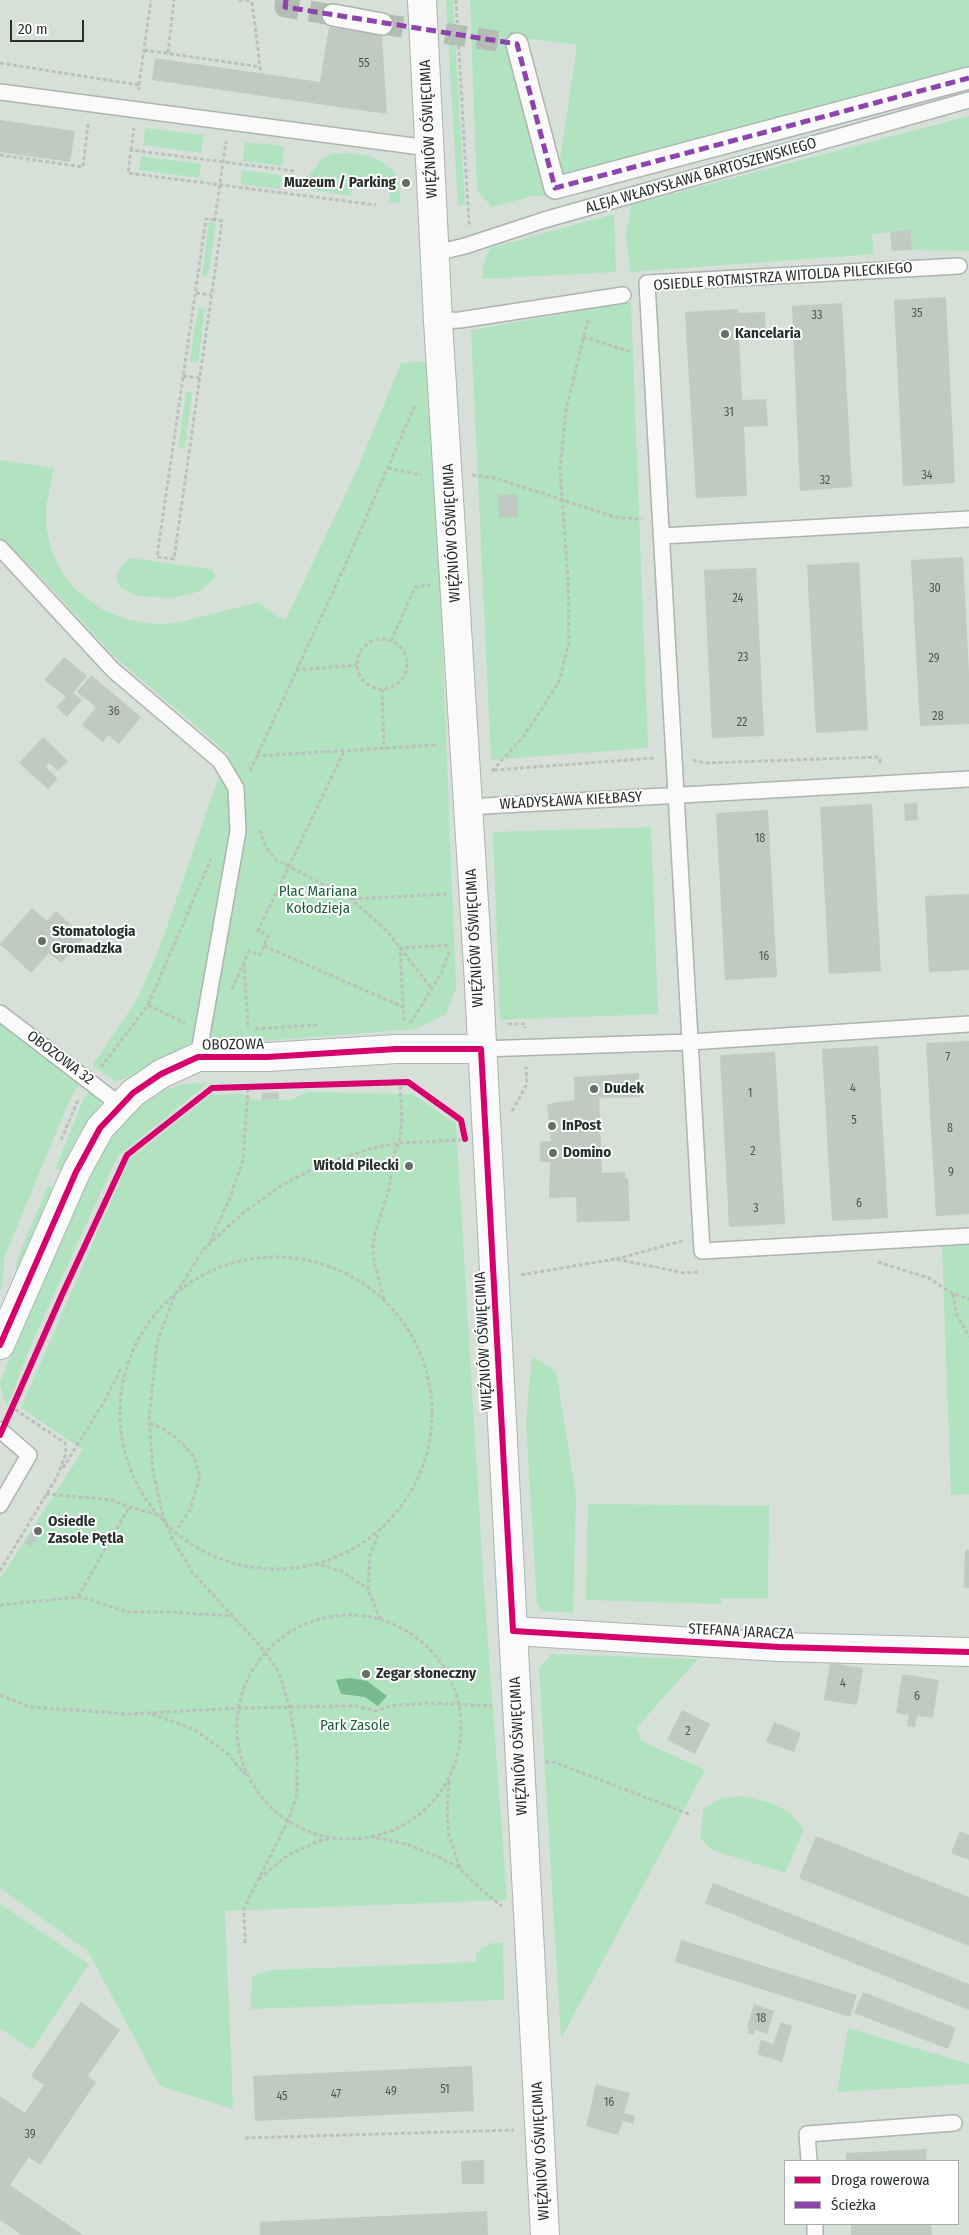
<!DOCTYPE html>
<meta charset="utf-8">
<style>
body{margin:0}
#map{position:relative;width:969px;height:2235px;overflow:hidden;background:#d6e0d8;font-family:"Fira Sans Condensed",sans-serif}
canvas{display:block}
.legend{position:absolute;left:784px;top:2160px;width:175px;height:65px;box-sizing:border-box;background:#fff;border:1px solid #a9acaa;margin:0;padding:6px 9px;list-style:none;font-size:15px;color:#29302b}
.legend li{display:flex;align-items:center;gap:10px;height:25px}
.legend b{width:25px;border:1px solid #a9acaa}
.scale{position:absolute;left:10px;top:20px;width:74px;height:22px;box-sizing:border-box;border:2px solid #29302b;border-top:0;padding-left:6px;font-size:15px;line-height:18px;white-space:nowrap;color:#29302b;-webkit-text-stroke:4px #fff;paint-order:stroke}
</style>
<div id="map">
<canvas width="969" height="2235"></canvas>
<ul class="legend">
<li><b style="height:6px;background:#d6006c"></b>Droga rowerowa</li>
<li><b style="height:6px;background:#8e44ad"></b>Ścieżka</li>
</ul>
<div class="scale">20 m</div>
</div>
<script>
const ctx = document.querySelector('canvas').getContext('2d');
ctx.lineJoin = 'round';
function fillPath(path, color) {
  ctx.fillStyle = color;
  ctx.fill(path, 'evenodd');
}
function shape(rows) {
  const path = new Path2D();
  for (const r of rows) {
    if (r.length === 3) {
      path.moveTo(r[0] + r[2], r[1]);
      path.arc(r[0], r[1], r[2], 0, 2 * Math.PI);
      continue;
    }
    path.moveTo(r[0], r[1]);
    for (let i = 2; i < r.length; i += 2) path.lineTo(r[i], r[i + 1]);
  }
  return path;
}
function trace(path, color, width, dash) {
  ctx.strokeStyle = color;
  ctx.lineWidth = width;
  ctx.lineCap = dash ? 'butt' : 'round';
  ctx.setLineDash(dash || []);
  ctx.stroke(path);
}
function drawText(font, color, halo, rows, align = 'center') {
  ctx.font = font + ' "Fira Sans Condensed",sans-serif';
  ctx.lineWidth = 4;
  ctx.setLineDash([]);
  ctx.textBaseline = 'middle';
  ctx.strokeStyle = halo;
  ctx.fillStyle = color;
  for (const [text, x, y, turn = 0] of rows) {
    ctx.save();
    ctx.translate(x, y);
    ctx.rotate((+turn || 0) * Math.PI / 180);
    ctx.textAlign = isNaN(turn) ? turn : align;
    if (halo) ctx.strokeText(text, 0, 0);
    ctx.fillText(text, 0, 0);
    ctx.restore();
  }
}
fillPath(shape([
 [446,0,453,0,465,205,458,206],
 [470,0,969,0,969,70,557,181,577,45,507,36,552,196,533,196,492,207,477,191],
 [969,116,969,251,912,250,910,230,872,234,874,254,630,272,626,237,631,205],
 [145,128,204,135,201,153,143,145],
 [245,142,284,146,282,166,243,161],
 [347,153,370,156,383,162,393,171,399,182,400,204,390,202,389,182,354,177,351,196,306,189,308,177,321,159,332,154],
 [141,156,201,164,199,178,139,170],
 [242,170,282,175,280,189,241,184],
 [614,214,616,272,482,279,484,263,490,248],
 [209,222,216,223,208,277,202,276],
 [631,302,648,748,491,760,471,330],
 [198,307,205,308,198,362,190,361],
 [431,361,456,988,446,1014,416,1029,187,1047,117,1082,92,1066,138,998,162,941,214,790,229,754,117,659,35,571,0,538,0,460,54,468,46,507,46,526,51,549,61,571,75,589,101,609,125,619,146,623,164,624,181,622,258,602,279,618,286,619,357,470,401,363],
 [186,392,192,393,185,448,178,447],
 [130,558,211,569,216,576,203,589,194,593,171,598,138,596,121,588,116,578,120,567],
 [651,827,658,1014,500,1020,493,832],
 [0,1024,80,1084,70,1099,4,1258,3,1283,0,1291],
 [209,1082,117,1157,30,1347,8,1405,4,1400,0,1384,2,1377,95,1164,108,1141,125,1119,139,1107,165,1090,184,1084],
 [90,1090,100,1099,100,1105,79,1134,61,1169,55,1170,83,1100],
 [307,1092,412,1094,456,1124,484,1589,507,1900,225,1911,233,2109,160,2086,88,1951,0,1888,0,1579,83,1450,21,1408,129,1160,210,1095,242,1094,253,1100,291,1100],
 [48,1185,53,1189,53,1191,15,1280,16,1262],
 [969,1245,969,1494,951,1495,942,1246],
 [532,1356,556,1371,576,1496,573,1613,543,1611,537,1605,526,1421],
 [588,1504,769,1506,768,1598,721,1598,721,1604,586,1600],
 [552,1654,698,1659,636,1728,642,1741,705,1770,561,2039,539,1668],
 [742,1796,768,1802,789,1812,804,1829,785,1873,712,1850,700,1838,703,1809,722,1798],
 [0,1904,89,1964,32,2050,0,2028],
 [493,1943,503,1943,504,2000,251,2009,252,1976,271,1970,476,1962,476,1954,483,1947],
 [848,2028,969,2064,969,2084,837,2092]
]), '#b1e3c0');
fillPath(shape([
 [350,1678,367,1681,387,1696,378,1706,365,1697,341,1694,336,1680]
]), '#76ba8e');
fillPath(shape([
 [329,27,382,35,387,114,152,80,155,58,320,82],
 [0,120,75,131,70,162,0,152],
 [910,230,912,250,892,251,890,232],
 [946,297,955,483,903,486,894,300],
 [842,303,852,487,800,491,792,306],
 [738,309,738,313,765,312,766,332,755,332,755,338,739,339,742,400,766,399,768,426,744,427,747,496,696,498,685,312],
 [517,494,518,517,499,518,498,495],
 [963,557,969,673,969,724,920,726,911,560],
 [859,562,868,730,816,733,807,565],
 [756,568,764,736,712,738,704,570],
 [64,657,87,676,73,693,82,700,67,717,56,707,66,697,44,680],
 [91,675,141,717,119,744,108,735,103,742,82,725,96,707,77,692],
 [43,737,68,761,58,771,49,763,46,767,58,779,48,789,19,763],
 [917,803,918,820,905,821,904,804],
 [872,804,881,971,829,974,820,807],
 [768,810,777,977,725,980,716,813],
 [969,894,969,970,929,972,925,896],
 [32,908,47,921,56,911,85,937,61,963,49,953,31,973,0,944],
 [969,1041,969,1214,936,1216,926,1043],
 [878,1046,888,1218,832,1221,822,1049],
 [775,1052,785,1224,729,1227,720,1055],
 [639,1073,640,1097,599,1098,602,1173,625,1172,625,1178,628,1178,630,1221,577,1222,576,1197,549,1198,550,1162,540,1162,540,1142,551,1141,547,1104,575,1100,574,1077],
 [279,1092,279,1099,262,1100,262,1093],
 [38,1523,44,1527,32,1547,25,1543],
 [965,1550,969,1550,969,1588,964,1587],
 [830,1663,863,1668,857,1705,824,1700],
 [902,1674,939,1680,933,1718,917,1716,915,1727,907,1726,909,1715,896,1713],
 [682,1710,710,1724,695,1754,667,1740],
 [774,1722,801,1733,794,1752,766,1742],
 [960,1831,969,1835,969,1860,951,1853],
 [816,1836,969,1897,969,1946,799,1878],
 [713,1883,969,1984,969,2010,705,1903],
 [681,1940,857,1995,850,2017,675,1962],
 [863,1992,956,2028,948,2049,854,2013],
 [81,2002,120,2030,88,2076,96,2082,40,2165,29,2157,10,2185,83,2235,22,2235,0,2220,0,2096,25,2113,44,2085,31,2076],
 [754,2004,774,2011,767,2034,755,2030,754,2035,748,2033,749,2028,747,2028],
 [781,2022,792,2026,782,2062,757,2054,761,2040,773,2044],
 [472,2066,474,2111,255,2121,253,2076],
 [596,2084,630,2093,624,2113,635,2116,633,2124,623,2121,618,2135,586,2126],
 [926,2149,927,2161,846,2161,846,2153],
 [484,2160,484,2184,462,2184,461,2161],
 [487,2211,488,2235,260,2235,260,2222],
 [851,2224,931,2224,932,2235,851,2235]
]), '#c0c9c2');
trace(shape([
 [286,0,285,7,333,15],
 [382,24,517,44]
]), '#b3bdb5', 21, [21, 11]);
const service = shape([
 [0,92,429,148],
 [435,253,465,246,544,220,969,100],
 [959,266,647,283,702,1251,969,1236],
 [438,321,460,320,623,295],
 [662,536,969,519],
 [0,548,113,670,220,761,236,788,238,831,198,1057],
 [467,807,969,779],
 [0,1013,120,1105],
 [481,1049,690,1042,969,1024],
 [0,1430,29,1455,0,1505],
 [809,2161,807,2134,954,2123],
 [815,2224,815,2235]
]);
const pedestrian = shape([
 [333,15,382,24],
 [517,44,555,188,969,78]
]);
const minor = shape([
 [513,1631,779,1647,969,1652]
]);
const tertiary = shape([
 [422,0,438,321,478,967,545,2235],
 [0,1345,76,1172,100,1128,133,1093,161,1074,198,1057,267,1057,396,1049,481,1049]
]);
trace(service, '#acb4ae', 18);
trace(pedestrian, '#acb4ae', 24);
trace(minor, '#acb4ae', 30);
trace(tertiary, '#acb4ae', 30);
trace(shape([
 [239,0,252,1],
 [456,0,469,225],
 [252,2,261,74],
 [144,50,261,67],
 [168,53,174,0],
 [0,63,139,85,139,90],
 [139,85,151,0],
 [131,150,134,128],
 [0,155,83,167,88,124],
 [294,171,131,150,128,173,376,205],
 [215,220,206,219,157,557,174,559,222,221,215,220,226,141],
 [196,293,211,295],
 [583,337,632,352],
 [183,376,200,378],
 [388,468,421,475],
 [472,475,495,478,615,517,642,519],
 [382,664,25],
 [391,641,415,587,430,585],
 [296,670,357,665],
 [382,689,384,749],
 [256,756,438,745],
 [693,760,705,763,879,757,881,765],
 [494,770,655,758],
 [250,771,348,559,416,403],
 [492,771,524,736,559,682,569,642,568,579,560,470,566,410,588,319],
 [260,830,265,846,275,859,351,899,387,931,432,989],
 [352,899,448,894],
 [264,946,403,1007],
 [244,963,248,1029],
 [232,989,249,951,260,955,268,936,258,931,344,751],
 [148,1005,185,1023],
 [404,1021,400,948,450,945],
 [409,1021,412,1021,442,972,450,949],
 [508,1024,525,1024,525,1028],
 [255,1029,318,1025],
 [101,1067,148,1005,211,859],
 [408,1082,461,1119],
 [512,1111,527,1084,526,1067],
 [61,1140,79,1098],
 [210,1242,230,1198,243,1160,248,1087],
 [276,1413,156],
 [616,1259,682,1241],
 [878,1262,929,1278,953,1294,969,1299],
 [521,1275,615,1259,685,1273,699,1272],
 [953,1294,956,1313,969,1337],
 [384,1299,374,1262,373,1246,375,1232,389,1189,394,1154,399,1143,402,1120,400,1081],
 [150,1423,164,1429,183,1444,194,1457,200,1476,190,1510,178,1528],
 [63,1468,105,1400,121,1368],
 [46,1494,112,1500,129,1507,162,1516],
 [378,1535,370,1555,368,1590,381,1620],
 [321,1565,343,1572,368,1589],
 [0,1571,57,1477,66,1453,65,1443,13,1408],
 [78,1597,129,1507],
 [0,1605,81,1597,128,1612,167,1612,233,1616],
 [349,1727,112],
 [0,1695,30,1707,129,1714,237,1708,356,1706,376,1711,390,1706,428,1703,492,1706],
 [152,1714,193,1729,226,1752,246,1775],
 [545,1762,554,1762,689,1814],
 [449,1781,447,1814,449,1836,461,1870,484,1892,502,1906],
 [376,1838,406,1844,441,1858,461,1869],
 [259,1879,288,1855,319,1841,329,1839],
 [245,1943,244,1908,288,1821,297,1794,297,1751,290,1709,279,1672,260,1646,193,1573,174,1542,163,1516,153,1471,149,1418,157,1343,174,1297,203,1250,244,1212,284,1184,323,1164,373,1148,399,1143,461,1140],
 [245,2138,514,2130]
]), '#bcc0bd', 3, [4, 2.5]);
trace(service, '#f9faf9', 15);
trace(pedestrian, '#f9faf9', 21);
trace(minor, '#f9faf9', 28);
trace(tertiary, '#f9faf9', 28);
trace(shape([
 [286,0,285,7,517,44,555,188,969,78]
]), '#8e44ad', 5, [10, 5]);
trace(shape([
 [0,1345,76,1172,100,1128,133,1093,161,1074,198,1057,267,1057,396,1049,481,1049,513,1631,779,1647,969,1652],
 [0,1435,61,1297,127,1155,212,1088,408,1082,461,1120,465,1139]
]), '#d6006c', 6);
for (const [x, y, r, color] of [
 [406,183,5,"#666e68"],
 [725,334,5,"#666e68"],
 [42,941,5,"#666e68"],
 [594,1089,5,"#666e68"],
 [552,1126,5,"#666e68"],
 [553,1153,5,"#666e68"],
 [409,1166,5,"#666e68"],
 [38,1531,5,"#666e68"],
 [366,1674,5,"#666e68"]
]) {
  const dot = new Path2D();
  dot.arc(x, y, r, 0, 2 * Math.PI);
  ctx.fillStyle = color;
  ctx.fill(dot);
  trace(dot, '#fff', 2);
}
drawText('12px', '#505752', null, [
 ["55",364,64],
 ["35",917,314],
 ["33",817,316],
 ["31",729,413],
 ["34",927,476],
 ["32",825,481],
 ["30",935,589],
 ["24",738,599],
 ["23",743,658],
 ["29",934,659],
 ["36",114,712],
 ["28",938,717],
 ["22",742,723],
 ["18",760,839],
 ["16",764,957],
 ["7",948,1058],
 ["4",853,1089],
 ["1",750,1094],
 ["5",854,1121],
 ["8",950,1129],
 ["2",753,1152],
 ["9",951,1173],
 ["6",859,1204],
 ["3",756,1209],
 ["4",843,1684],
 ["6",917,1697],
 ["2",688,1732],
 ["18",761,2019],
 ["51",445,2090],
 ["49",391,2092],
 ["47",336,2095],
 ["45",282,2097],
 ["16",609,2103],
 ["39",30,2135]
]);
drawText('15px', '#29302b', '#fff', [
 ["WIĘŹNIÓW OŚWIĘCIMIA",429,129,-93],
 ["ALEJA WŁADYSŁAWA BARTOSZEWSKIEGO",701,176,-16],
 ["OSIEDLE ROTMISTRZA WITOLDA PILECKIEGO",783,277,-4],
 ["WIĘŹNIÓW OŚWIĘCIMIA",452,533,-93],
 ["WŁADYSŁAWA KIEŁBASY",571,801,-3],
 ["WIĘŹNIÓW OŚWIĘCIMIA",475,938,-93],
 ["OBOZOWA",233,1045,-1],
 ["OBOZOWA 32",60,1058,37],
 ["WIĘŹNIÓW OŚWIĘCIMIA",484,1341,-93],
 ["STEFANA JARACZA",741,1632,3],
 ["WIĘŹNIÓW OŚWIĘCIMIA",519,1746,-93],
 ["WIĘŹNIÓW OŚWIĘCIMIA",541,2151,-93]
]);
drawText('bold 15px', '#29302b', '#fff', [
 ["Muzeum / Parking",396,183,"right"],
 ["Kancelaria",735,334],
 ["Stomatologia",52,932],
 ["Gromadzka",52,949],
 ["Dudek",604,1089],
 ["InPost",562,1126],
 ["Domino",563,1153],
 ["Witold Pilecki",399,1166,"right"],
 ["Osiedle",48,1522],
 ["Zasole Pętla",48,1539],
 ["Zegar słoneczny",376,1674]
], 'left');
drawText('15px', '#1c5e36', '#fff', [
 ["Plac Mariana",318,892],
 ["Kołodzieja",318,909],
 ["Park Zasole",355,1726]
]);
</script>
